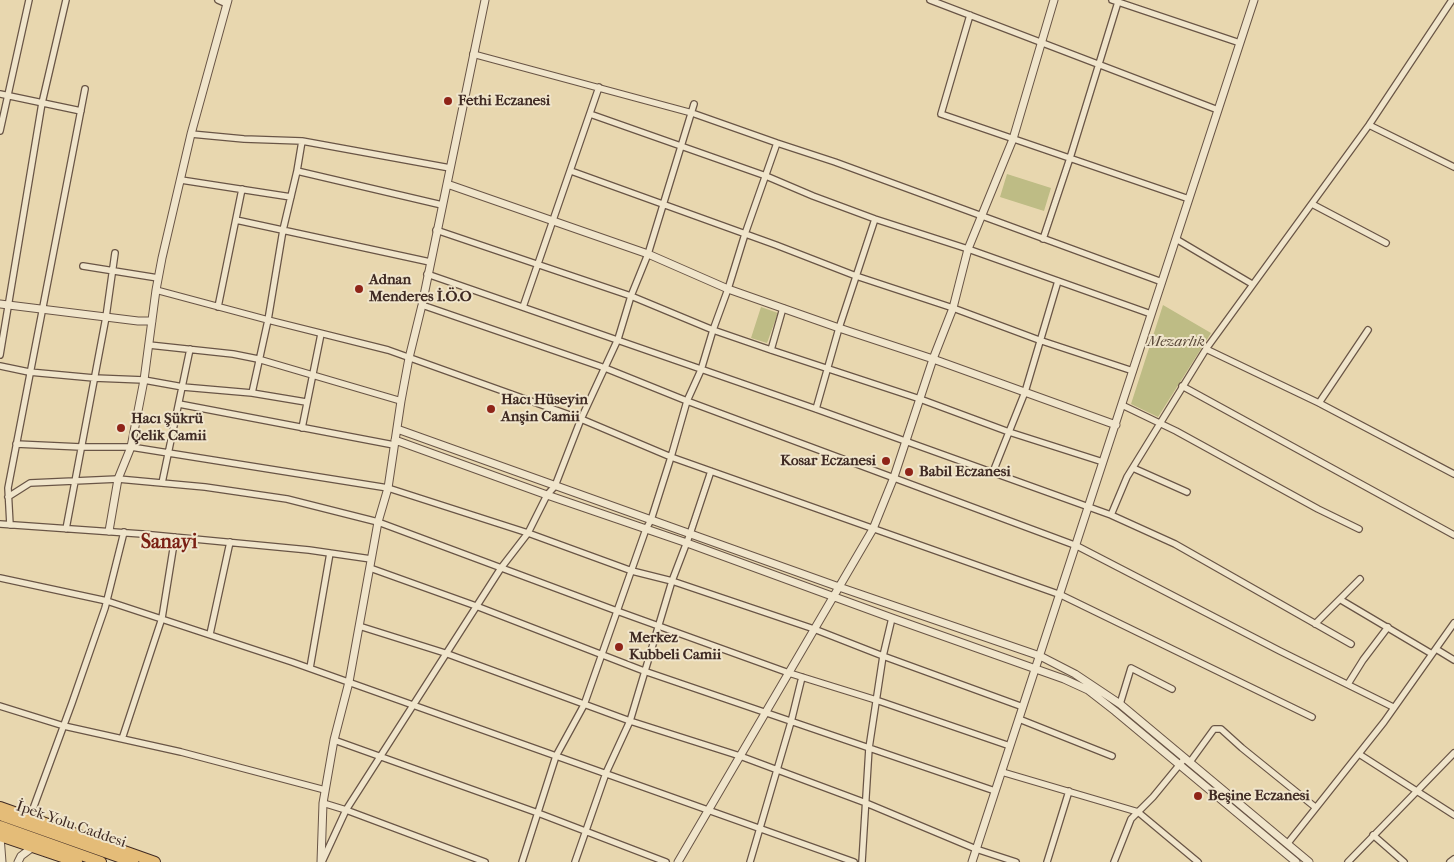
<!DOCTYPE html>
<meta charset="utf-8">
<style>
body{margin:0}
canvas{display:block;background:#e8d7af}
</style>
<canvas width="1454" height="862"></canvas>
<script>
const ctx = document.querySelector('canvas').getContext('2d');
ctx.lineJoin = 'round';
function fillPath(path, color) {
  ctx.fillStyle = color;
  ctx.fill(path, 'evenodd');
}
function shape(rows) {
  const path = new Path2D();
  for (const r of rows) {
    path.moveTo(r[0], r[1]);
    for (let i = 2; i < r.length; i += 2) path.lineTo(r[i], r[i + 1]);
  }
  return path;
}
function trace(path, color, width, dash) {
  ctx.strokeStyle = color;
  ctx.lineWidth = width;
  ctx.lineCap = dash ? 'butt' : 'round';
  ctx.setLineDash(dash || []);
  ctx.stroke(path);
}
function drawText(font, color, halo, rows, align = 'center') {
  ctx.font = font + ' "IM FELL French Canon",serif';
  ctx.lineWidth = 4;
  ctx.setLineDash([]);
  ctx.textBaseline = 'middle';
  ctx.strokeStyle = halo;
  ctx.fillStyle = color;
  for (const [text, x, y, turn = 0] of rows) {
    ctx.save();
    ctx.translate(x, y);
    ctx.rotate((+turn || 0) * Math.PI / 180);
    ctx.textAlign = isNaN(turn) ? turn : align;
    if (halo) ctx.strokeText(text, 0, 0);
    ctx.fillText(text, 0, 0);
    ctx.restore();
  }
}
fillPath(shape([
 [1007,174,1051,188,1044,211,1000,197],
 [1163,305,1211,333,1158,417,1131,404],
 [761,307,778,313,767,343,751,338]
]), '#bebc85');
const minor = shape([
 [218,0,227,4],
 [930,0,1218,110],
 [1112,0,1240,43],
 [970,15,941,114,1189,199],
 [473,54,692,113,777,143,835,162,1162,282],
 [0,94,81,111],
 [590,114,766,176,813,196,875,219,968,249,1151,314],
 [1369,125,1454,167],
 [0,131,29,0],
 [191,134,244,139,302,141,450,168],
 [297,171,442,205],
 [571,171,776,245,856,276,953,308,1039,340,1133,371],
 [181,180,291,197],
 [1312,204,1386,243],
 [236,220,430,262],
 [436,230,631,296,713,330,771,350,920,399,1009,432,1103,462],
 [1043,239,1070,158,1118,2],
 [1176,239,1252,284],
 [83,266,158,278],
 [427,274,816,409,1111,515,1175,544,1351,644],
 [156,290,268,320,388,350,581,419,671,457,1061,595,1312,717],
 [422,305,605,368,687,401,1077,546,1280,651,1393,707],
 [218,307,242,189],
 [523,307,599,87],
 [149,345,233,354,258,359,401,401],
 [1206,349,1319,403,1454,474],
 [771,350,783,308],
 [0,355,42,103,66,0],
 [0,366,29,372,94,378,144,380,183,387,252,393,306,402],
 [1182,386,1454,535],
 [252,393,268,320,283,230,297,171,302,141],
 [1319,403,1368,330],
 [179,404,394,445],
 [1122,405,1176,431,1318,509,1359,529],
 [816,409,839,328,875,219],
 [302,428,321,334],
 [16,444,81,447,131,447,388,488,528,533,632,571,672,581,814,629,883,656,1023,707],
 [1133,468,1187,492],
 [993,472,1025,392,1058,281],
 [162,483,190,349],
 [8,497,30,483,118,479,205,487,287,499,378,522,617,611,789,673,876,700,1010,746],
 [1111,515,1127,477,1206,349,1369,125,1452,0],
 [0,524,142,534,309,550,371,559],
 [10,525,8,488,85,89],
 [66,529,106,317,115,253],
 [370,568,476,606,644,671,995,791],
 [0,578,107,601,292,662,854,862],
 [1341,600,1432,654],
 [1315,624,1360,579],
 [359,626,445,653,630,721,740,756,866,803,976,849,1016,862],
 [210,634,230,542],
 [1436,649,1454,660],
 [310,668,330,553],
 [1348,684,1363,660,1388,627],
 [1120,704,1131,668,1172,689],
 [0,706,64,726,181,752,325,790],
 [1019,719,1112,756],
 [122,739,162,618,175,537],
 [334,740,538,813,666,862],
 [1359,754,1454,815],
 [1190,762,1214,729,1221,729,1242,748,1315,807],
 [1002,772,1138,812,1198,862],
 [323,803,346,810,485,862],
 [30,817,72,703,105,608,124,532],
 [1373,835,1404,862],
 [1288,843,1384,722,1454,623],
 [322,862,346,810,501,568,528,533,547,495,555,486,581,419,618,339,631,296,648,254,694,104],
 [522,862,556,756,584,705,646,529,651,520,671,457,687,401,701,370,713,330,728,289,745,234,777,143],
 [575,862,606,773,630,721,672,581,690,534,711,471],
 [750,862,791,722,802,677],
 [862,862,869,748,883,656,892,618],
 [1047,862,1069,791],
 [1114,862,1131,819,1153,797,1185,758],
 [1348,862,1454,753],
 [1450,862,1454,859]
]);
const tertiary = shape([
 [447,184,648,254,728,289,839,328,933,359,1116,425],
 [0,304,138,321,152,321],
 [397,429,839,587,1040,656,1075,674,1120,704,1309,862],
 [395,440,547,495,687,543,892,618,1064,679,1088,690,1115,711,1296,862],
 [109,531,118,479,131,447,144,380,156,290,162,258,191,134,228,0],
 [0,836,2,862],
 [18,862,21,856,33,847],
 [321,862,323,803,334,740,349,682,378,522,388,488,401,401,409,358,422,305,485,0],
 [678,862,873,529,894,477,933,359,953,308,968,249,1013,139,1054,0],
 [972,862,1254,0]
]);
const trunk = shape([
 [0,807,155,862],
 [0,815,133,862],
 [0,826,101,862],
 [0,836,77,862]
]);
trace(minor, '#695546', 8);
trace(tertiary, '#695546', 9);
trace(trunk, '#3f2a23', 12);
trace(minor, '#f0e5cb', 5.5);
trace(tertiary, '#f0e5cb', 7);
trace(trunk, '#e4bc78', 10);
for (const [x, y, r, color] of [
 [448,101,5,"#8f2418"],
 [359,289,5,"#8f2418"],
 [491,409,5,"#8f2418"],
 [121,428,5,"#8f2418"],
 [886,461,5,"#8f2418"],
 [909,472,5,"#8f2418"],
 [619,647,5,"#8f2418"],
 [1198,796,5,"#8f2418"]
]) {
  const dot = new Path2D();
  dot.arc(x, y, r, 0, 2 * Math.PI);
  ctx.fillStyle = color;
  ctx.fill(dot);
  trace(dot, '#f0e5cb', 2);
}
drawText('bold 15px', '#3f2a23', '#f0e5cb', [
 ["Fethi Eczanesi",458,101],
 ["Adnan",369,280],
 ["Menderes İ.Ö.O",369,297],
 ["Hacı Hüseyin",501,400],
 ["Anşin Camii",501,417],
 ["Hacı Şükrü",131,419],
 ["Çelik Camii",131,436],
 ["Kosar Eczanesi",876,461,"right"],
 ["Babil Eczanesi",919,472],
 ["Merkez",629,638],
 ["Kubbeli Camii",629,655],
 ["Beşine Eczanesi",1208,796]
], 'left');
drawText('italic 15px', '#584737', '#f0e5cb', [
 ["Mezarlık",1176,342]
]);
drawText('15px', '#3f2a23', '#f0e5cb', [
 ["İpek Yolu Caddesi",71,825,19]
]);
drawText('bold 20px', '#7a1f14', '#f0e5cb', [
 ["Sanayi",169,543]
]);
</script>
